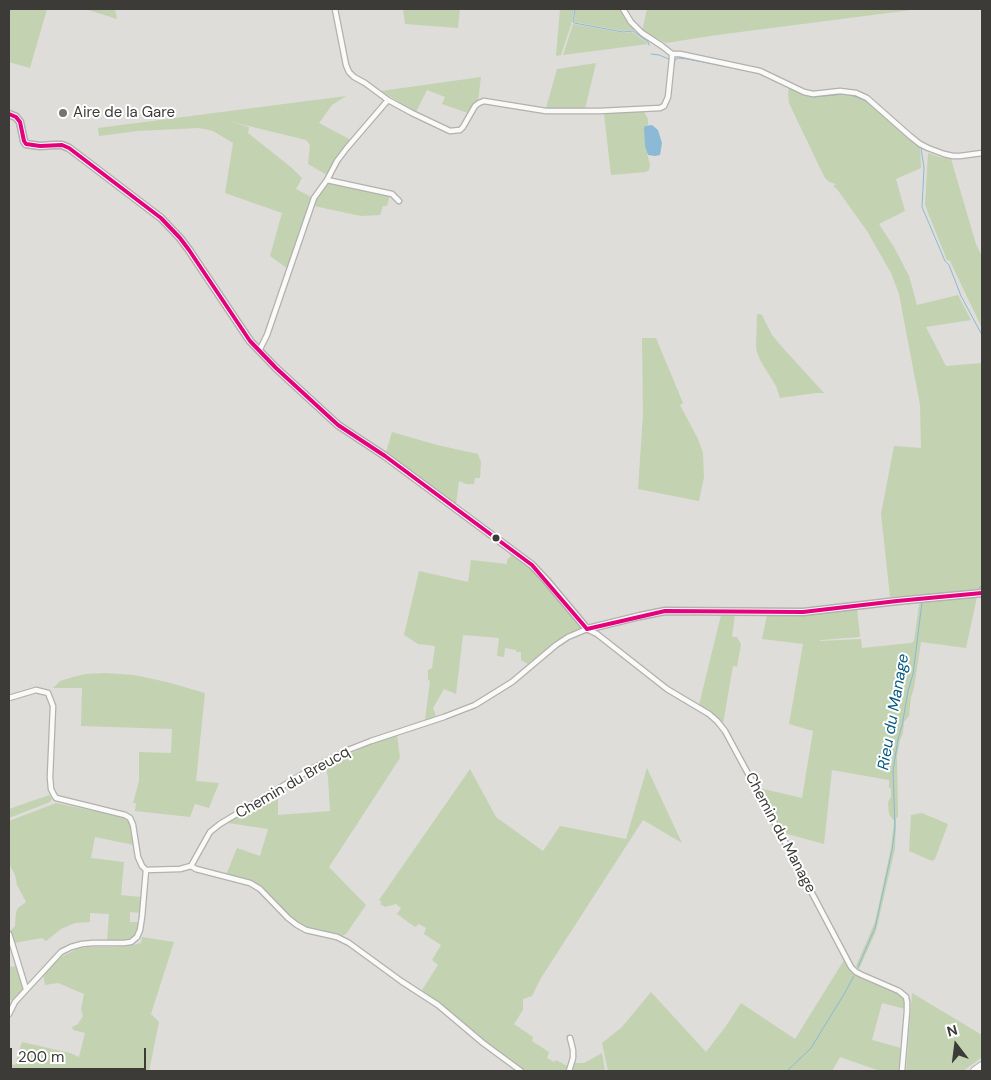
<!DOCTYPE html>
<style>
body{margin:0}
#map{position:relative;width:991px;height:1080px;overflow:hidden;background:#deddd9;font-family:"DM Sans",sans-serif}
canvas{display:block}
.frame{position:absolute;inset:0;border:10px solid #3c3b38;pointer-events:none}
.north{position:absolute;left:931px;top:1020px;width:50px;height:50px;-webkit-text-stroke:4px #fff;paint-order:stroke;rotate:345deg;font-size:14px;font-weight:700;line-height:20px;text-align:center;color:#3c3b38}
.north::after{content:'';display:block;margin:auto;width:18px;height:22px;background:#3c3b38;clip-path:polygon(50% 0,100% 100%,50% 72%,0 100%)}
.scale{position:absolute;left:10px;top:1048px;width:136px;height:22px;box-sizing:border-box;border:2px solid #3c3b38;border-top:0;padding-left:6px;font-size:15px;line-height:18px;white-space:nowrap;color:#3c3b38;-webkit-text-stroke:4px #fff;paint-order:stroke}
</style>
<div id="map">
<canvas width="991" height="1080"></canvas>
<div class="frame"></div>
<div class="north">N</div>
<div class="scale">200 m</div>
</div>
<script>
const ctx = document.querySelector('canvas').getContext('2d');
ctx.lineJoin = 'round';
function fillPath(path, color) {
  ctx.fillStyle = color;
  ctx.fill(path, 'evenodd');
}
function shape(rows) {
  const path = new Path2D();
  for (const r of rows) {
    path.moveTo(r[0], r[1]);
    for (let i = 2; i < r.length; i += 2) path.lineTo(r[i], r[i + 1]);
  }
  return path;
}
function trace(path, color, width, dash) {
  ctx.strokeStyle = color;
  ctx.lineWidth = width;
  ctx.lineCap = dash ? 'butt' : 'round';
  ctx.setLineDash(dash || []);
  ctx.stroke(path);
}
function drawText(font, color, halo, rows, align = 'center') {
  ctx.font = font + ' "DM Sans",sans-serif';
  ctx.lineWidth = 4;
  ctx.setLineDash([]);
  ctx.textBaseline = 'middle';
  ctx.strokeStyle = halo;
  ctx.fillStyle = color;
  for (const [text, x, y, turn = 0] of rows) {
    ctx.save();
    ctx.translate(x, y);
    ctx.rotate((+turn || 0) * Math.PI / 180);
    ctx.textAlign = isNaN(turn) ? turn : align;
    if (halo) ctx.strokeText(text, 0, 0);
    ctx.fillText(text, 0, 0);
    ctx.restore();
  }
}
fillPath(shape([
 [9,9,47,9,30,68,9,62],
 [85,9,115,9,117,19],
 [403,9,460,9,458,28,405,24],
 [560,9,574,9,572,22,561,55,556,56],
 [575,9,620,9,635,30,623,31,574,22],
 [647,9,919,9,717,35,666,43,642,31],
 [573,24,624,33,632,32,646,42,648,44,563,55],
 [596,63,585,109,546,108,557,69],
 [481,77,478,101,475,102,468,113,442,104,445,97,427,90,416,112,381,91],
 [789,86,813,94,848,91,867,98,920,144,921,168,896,179,905,211,879,224,894,247,909,276,917,305,958,295,971,320,926,327,946,366,982,363,982,590,890,597,881,514,894,446,921,448,920,405,899,294,891,273,867,231,837,189,833,186,836,184,829,182,825,178,819,166,789,103,788,94],
 [346,96,332,105,319,123,351,140,336,159,327,175,308,164,310,145,306,140,228,121,249,127,248,133,292,168,302,178,296,189,311,197,288,269,270,256,282,213,225,193,233,143,213,131,199,128,138,131,99,136,98,128],
 [643,110,648,119,648,125,645,126,647,153,650,165,649,170,646,172,611,175,604,114,605,113],
 [928,153,939,157,951,159,976,244,982,256,982,328,950,261,947,260,928,213,925,204],
 [329,182,390,195,387,206,383,206,380,215,361,216,314,206,317,197],
 [757,314,762,315,772,335,782,347,824,393,816,393,780,398,776,386,760,360,757,352,756,347],
 [642,338,656,338,683,403,680,405,698,439,703,453,704,477,699,501,638,489,643,414],
 [392,432,437,445,478,454,481,462,480,478,475,478,474,484,466,484,459,481,456,504,386,452],
 [513,554,533,570,541,577,581,626,580,629,556,641,528,664,521,660,521,652,516,652,516,650,505,648,504,657,497,656,499,638,463,635,456,694,444,689,433,708,436,716,425,720,430,681,428,680,428,670,432,668,435,646,418,644,404,635,419,571,468,582,471,560,507,564,507,560],
 [977,597,966,648,921,642,914,688,911,697,909,716,904,722,903,733,900,740,897,757,898,816,896,819,895,849,876,931,859,969,856,966,875,922,891,848,894,821,889,814,888,802,891,797,891,789,889,787,889,780,832,770,824,844,784,833,776,816,771,810,759,788,802,798,813,731,789,724,803,644,762,639,767,615,805,615,857,608,860,637,821,640,820,641,861,639,862,648,911,643,914,641,919,605,923,600],
 [735,614,732,637,737,637,741,644,737,667,733,666,723,724,714,715,699,705,721,615],
 [105,673,134,675,167,682,205,693,196,781,219,783,209,808,195,804,190,817,135,811,136,803,133,803,139,781,139,752,171,753,172,729,81,726,82,688,53,688,60,681,73,677,86,674],
 [397,735,400,758,329,867,366,905,346,934,342,936,309,928,300,925,292,919,258,885,252,882,226,875,237,848,260,856,268,829,228,823,278,792,278,815,330,811,328,777,325,765,374,743],
 [647,768,682,843,643,820,541,978,532,996,523,999,523,1010,514,1024,533,1037,532,1041,549,1052,547,1058,554,1062,556,1060,569,1067,567,1071,524,1071,496,1050,422,990,438,965,432,960,441,945,424,934,426,928,419,924,415,927,397,914,401,908,396,904,385,907,380,904,382,902,379,900,470,769,496,817,543,851,560,826,626,839],
 [49,795,52,799,50,802,9,818,9,809],
 [56,803,117,816,125,818,129,822,131,826,134,845,95,837,91,858,124,862,121,895,141,897,141,913,130,912,130,922,139,922,138,929,135,935,131,938,123,941,107,941,109,914,90,913,90,922,75,923,61,929,46,941,42,938,14,943,13,938,9,932,15,926,16,912,18,908,26,902,17,885,15,875,9,864,9,821],
 [922,813,948,824,935,859,932,861,909,851,911,815],
 [142,937,174,942,151,1014,159,1022,149,1071,9,1071,9,1064,15,1065,22,1042,70,1053,79,1057,85,1033,73,1030,72,1027,78,1024,83,1016,81,1009,84,994,58,983,45,985,43,974,61,957,77,949,87,947,113,947,128,946,141,943],
 [844,960,854,974,868,981,897,993,905,1000,905,1009,882,1003,872,1040,901,1048,899,1071,880,1071,840,1057,832,1071,608,1071,602,1043,622,1027,651,992,706,1052,726,1026,741,1003,795,1039],
 [17,966,24,988,14,1001,9,999,9,967],
 [912,993,982,1035,982,1057,963,1071,906,1071],
 [602,1053,605,1071,570,1071,574,1063,584,1063]
]), '#c3d2b1');
fillPath(shape([
 [652,125,658,130,662,143,660,155,655,156,648,155,645,146,644,128,645,126]
]), '#8bb9d6');
trace(shape([
 [575,9,573,22,574,23,623,32,633,31,648,42,649,45],
 [651,54,659,55,669,59],
 [675,60,678,58,687,59,739,69],
 [755,72,763,75],
 [791,89,804,94,813,97,845,94],
 [851,95,864,100,872,106,902,132],
 [909,138,921,148,924,168,922,207,945,261,949,265,961,296,982,335],
 [979,588,982,585],
 [858,967,875,928,892,850,895,828,893,771,898,739,902,726,908,691,913,674,922,602,978,597],
 [787,1071,811,1048,843,996,854,976]
]), '#8bb9d6', 1);
const street = shape([
 [335,9,346,65,349,72,354,77,365,83,388,100,412,113,450,131,460,130,463,127,475,106,479,103,484,101,546,111,600,111,660,108,664,106,668,97,672,58,672,54],
 [623,9,631,22,642,33,662,46,672,54,680,54,760,71,804,92,813,94,840,91,856,93,867,98,910,136,920,144,928,148,944,154,953,156,960,156,982,153],
 [327,180,392,194,399,201],
 [259,351,267,335,314,198,327,180,337,161,346,149,388,100],
 [9,698,36,690,48,693,53,706,50,777,51,789,54,795,56,798,125,815,130,818,133,825,138,857,142,866,146,870,142,917,140,930,137,937,131,942,124,943,93,943,82,944,71,947,61,952,15,1002,9,1014],
 [191,866,196,869,250,883,260,889,288,918,297,925,306,930,337,937,349,943,401,981,438,1005,483,1043,521,1071],
 [146,870,180,869,191,866,210,832,220,824,311,769,348,750,371,741,444,717,475,705,512,682,556,645,568,637,587,629,597,634,667,689,709,714,717,721,725,731,785,842,851,967,856,972,862,975,899,991,906,997,907,1002,907,1011,902,1071],
 [9,934,11,940,26,989],
 [569,1071,573,1058,573,1050,570,1038]
]);
const secondary = shape([
 [9,114,16,117,20,122,24,141,26,144,40,146,54,145,62,145,69,148,161,218,180,238,189,250,250,341,276,368,338,425,385,456,532,565,546,580,587,629,640,616,665,611,803,612,897,601,982,593]
]);
const primary = shape([
 [975,1071,982,1066]
]);
trace(street, '#b2b1ae', 7);
trace(secondary, '#b2b1ae', 9);
trace(primary, '#b2b1ae', 10);
trace(street, '#fafaf9', 4.5);
trace(secondary, '#fafaf9', 6);
trace(primary, '#fafaf9', 8);
trace(shape([
 [9,114,16,117,20,122,24,141,26,144,40,146,62,145,69,148,161,218,180,238,189,250,250,341,276,368,338,425,385,456,532,565,587,629],
 [587,629,665,611,803,612,897,601,982,593]
]), '#e5007d', 4);
for (const [x, y, r, color] of [
 [63,113,5,"#757470"],
 [496,538,4.5,"#3c3b38"]
]) {
  const dot = new Path2D();
  dot.arc(x, y, r, 0, 2 * Math.PI);
  ctx.fillStyle = color;
  ctx.fill(dot);
  trace(dot, '#fff', 2);
}
drawText('15px', '#3c3b38', '#fff', [
 ["Aire de la Gare",73,113]
], 'left');
drawText('15px', '#3c3b38', '#fff', [
 ["Chemin du Breucq",293,783,-30],
 ["Chemin du Manage",780,833,62]
]);
drawText('italic 16px', '#035a83', '#fff', [
 ["Rieu du Manage",894,712,-80]
]);
</script>
